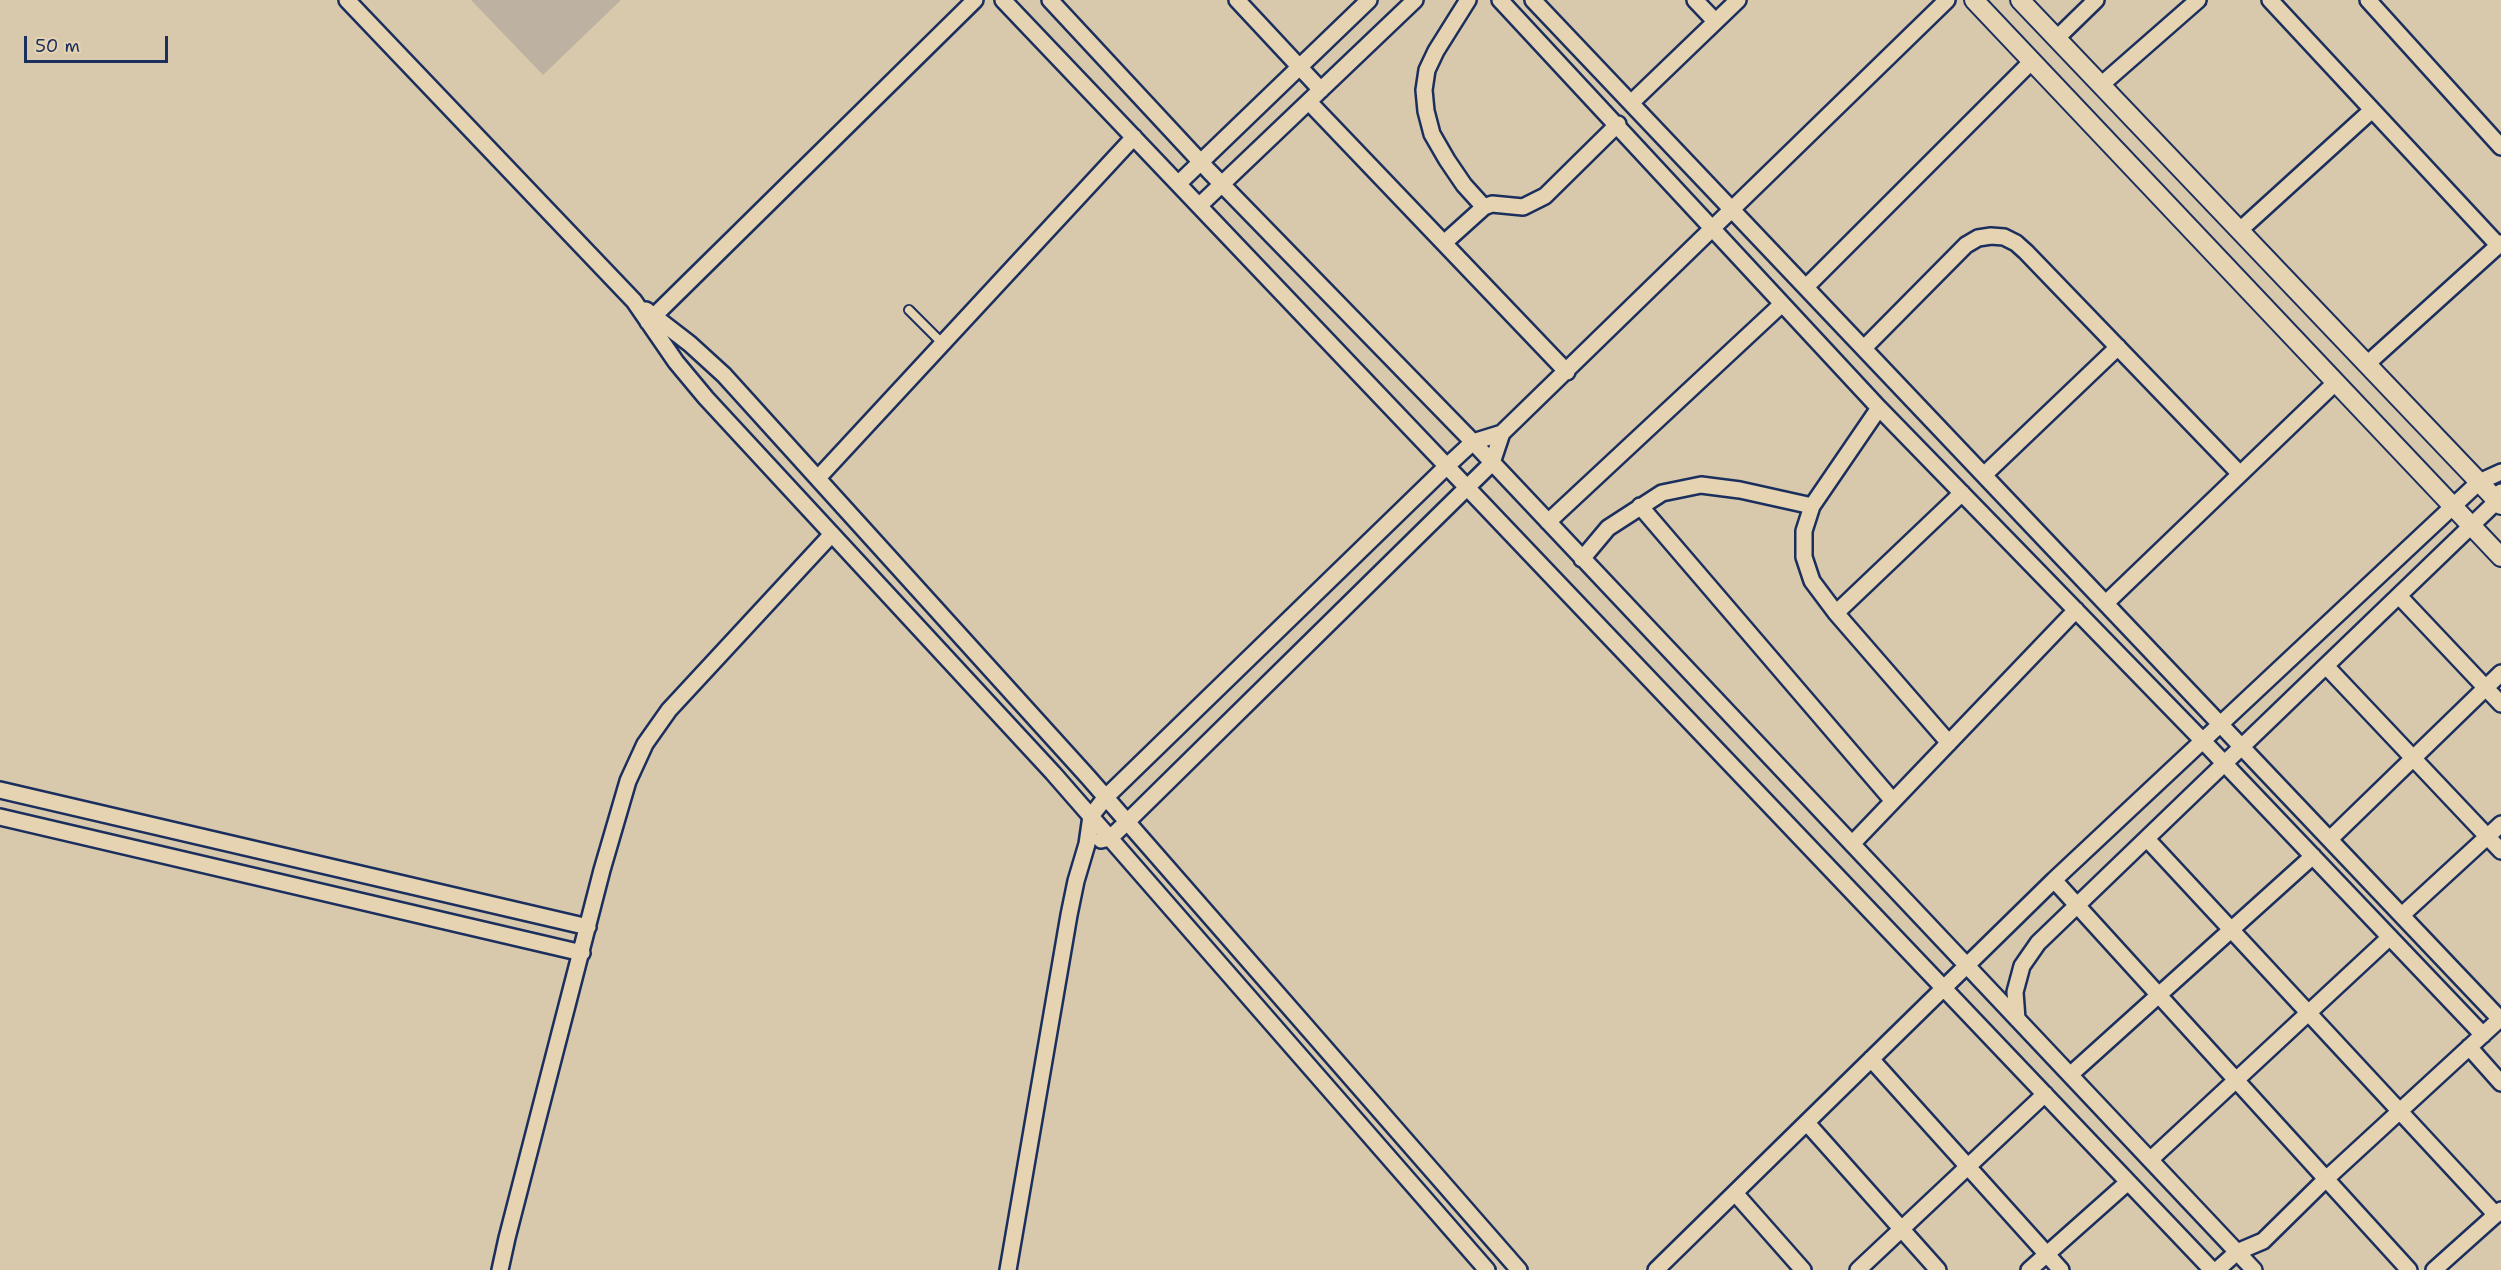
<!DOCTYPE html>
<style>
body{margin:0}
#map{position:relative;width:2501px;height:1270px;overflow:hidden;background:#d9c9ac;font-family:"Shantell Sans",sans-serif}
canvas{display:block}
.scale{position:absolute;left:24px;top:36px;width:144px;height:27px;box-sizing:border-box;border:3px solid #1b2f5e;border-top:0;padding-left:8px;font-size:18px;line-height:21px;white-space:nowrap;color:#1b2f5e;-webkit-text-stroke:4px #e5d3b1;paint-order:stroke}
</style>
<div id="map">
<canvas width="2501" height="1270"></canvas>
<div class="scale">50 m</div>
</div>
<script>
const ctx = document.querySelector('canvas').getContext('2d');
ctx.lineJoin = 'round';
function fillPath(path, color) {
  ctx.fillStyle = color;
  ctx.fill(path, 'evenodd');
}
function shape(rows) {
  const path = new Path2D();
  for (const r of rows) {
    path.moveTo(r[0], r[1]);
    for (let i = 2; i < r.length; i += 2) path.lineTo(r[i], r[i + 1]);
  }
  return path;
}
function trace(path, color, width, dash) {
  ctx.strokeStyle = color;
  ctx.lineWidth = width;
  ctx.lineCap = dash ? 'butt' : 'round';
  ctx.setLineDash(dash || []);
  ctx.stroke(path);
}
fillPath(shape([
 [471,0,621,0,543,75]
]), '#bdb2a1');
const service = shape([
 [909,310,943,344]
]);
const minor = shape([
 [347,0,634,301,676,362,706,398,1053,773,1487,1270],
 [1003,0,2212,1270],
 [1050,0,1209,171,1473,442,2254,1270],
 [1237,0,1321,90],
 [1468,0,1436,51,1427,70,1424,90,1426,111,1432,134,1447,160,1464,185,1484,207],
 [1500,0,1879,408,2203,741,2483,1035],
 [1533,0,2500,1019],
 [1695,0,1715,21],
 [2270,0,2498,245],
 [2368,0,2501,147],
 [2057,38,2096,0],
 [2101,85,2198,0],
 [1309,102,1567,372],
 [1631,103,1738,0],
 [1179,183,1369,0],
 [1200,205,1415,0],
 [2240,230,2372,110],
 [1444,243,1484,207,1492,204,1523,207,1545,196,1618,124],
 [1806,287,2032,61],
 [646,310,690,344,724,375,1088,777,1519,1270],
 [648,322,975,0],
 [1864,348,1966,245,1978,238,1991,236,2004,237,2016,243,2026,252,2240,474],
 [2367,364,2501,243],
 [1879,408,1812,506,1804,531,1804,557,1812,581,1836,613,1949,743],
 [1984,475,2118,347],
 [818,478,1134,137],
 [1640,506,1893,801],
 [1548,522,1782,304],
 [1582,559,1608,528,1662,493,1701,485,1740,490,1812,506],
 [2399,596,2501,704],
 [2106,603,2336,382],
 [1836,613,1962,493],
 [2326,666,2501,851],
 [0,790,588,927],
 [0,817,582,953],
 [2147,839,2496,1215],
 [2330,839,2501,673],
 [1101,840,1110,838,1127,822,1492,463,1502,433],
 [1852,844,2076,610],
 [2054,880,2409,1270],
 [2402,915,2501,824],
 [2017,1019,2015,992,2022,966,2038,943,2497,501,2501,492],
 [2469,1047,2501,1083],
 [1871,1059,2061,1270],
 [2070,1075,2313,856],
 [1807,1123,1938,1270],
 [2150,1160,2390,937],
 [1735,1193,1803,1270],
 [500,1270,507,1238,602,870,628,781,645,744,669,710,832,534],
 [1008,1270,1069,915,1076,881,1087,844,1091,816,1106,797,1447,466,1473,442,1502,433,1947,0],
 [1656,1270,2054,880,2479,482,2501,472],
 [1858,1270,2045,1094],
 [2029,1270,2128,1182],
 [2217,1270,2237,1252,2263,1241,2326,1179,2501,1018],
 [2434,1270,2501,1210]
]);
const tertiary = shape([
 [1974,0,2501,557],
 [2020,0,2501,505]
]);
trace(service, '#1b2f5e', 12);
trace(minor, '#1b2f5e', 20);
trace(tertiary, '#1b2f5e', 22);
trace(service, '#e5d3b1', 8);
trace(minor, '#e5d3b1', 15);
trace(tertiary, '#e5d3b1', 18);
</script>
